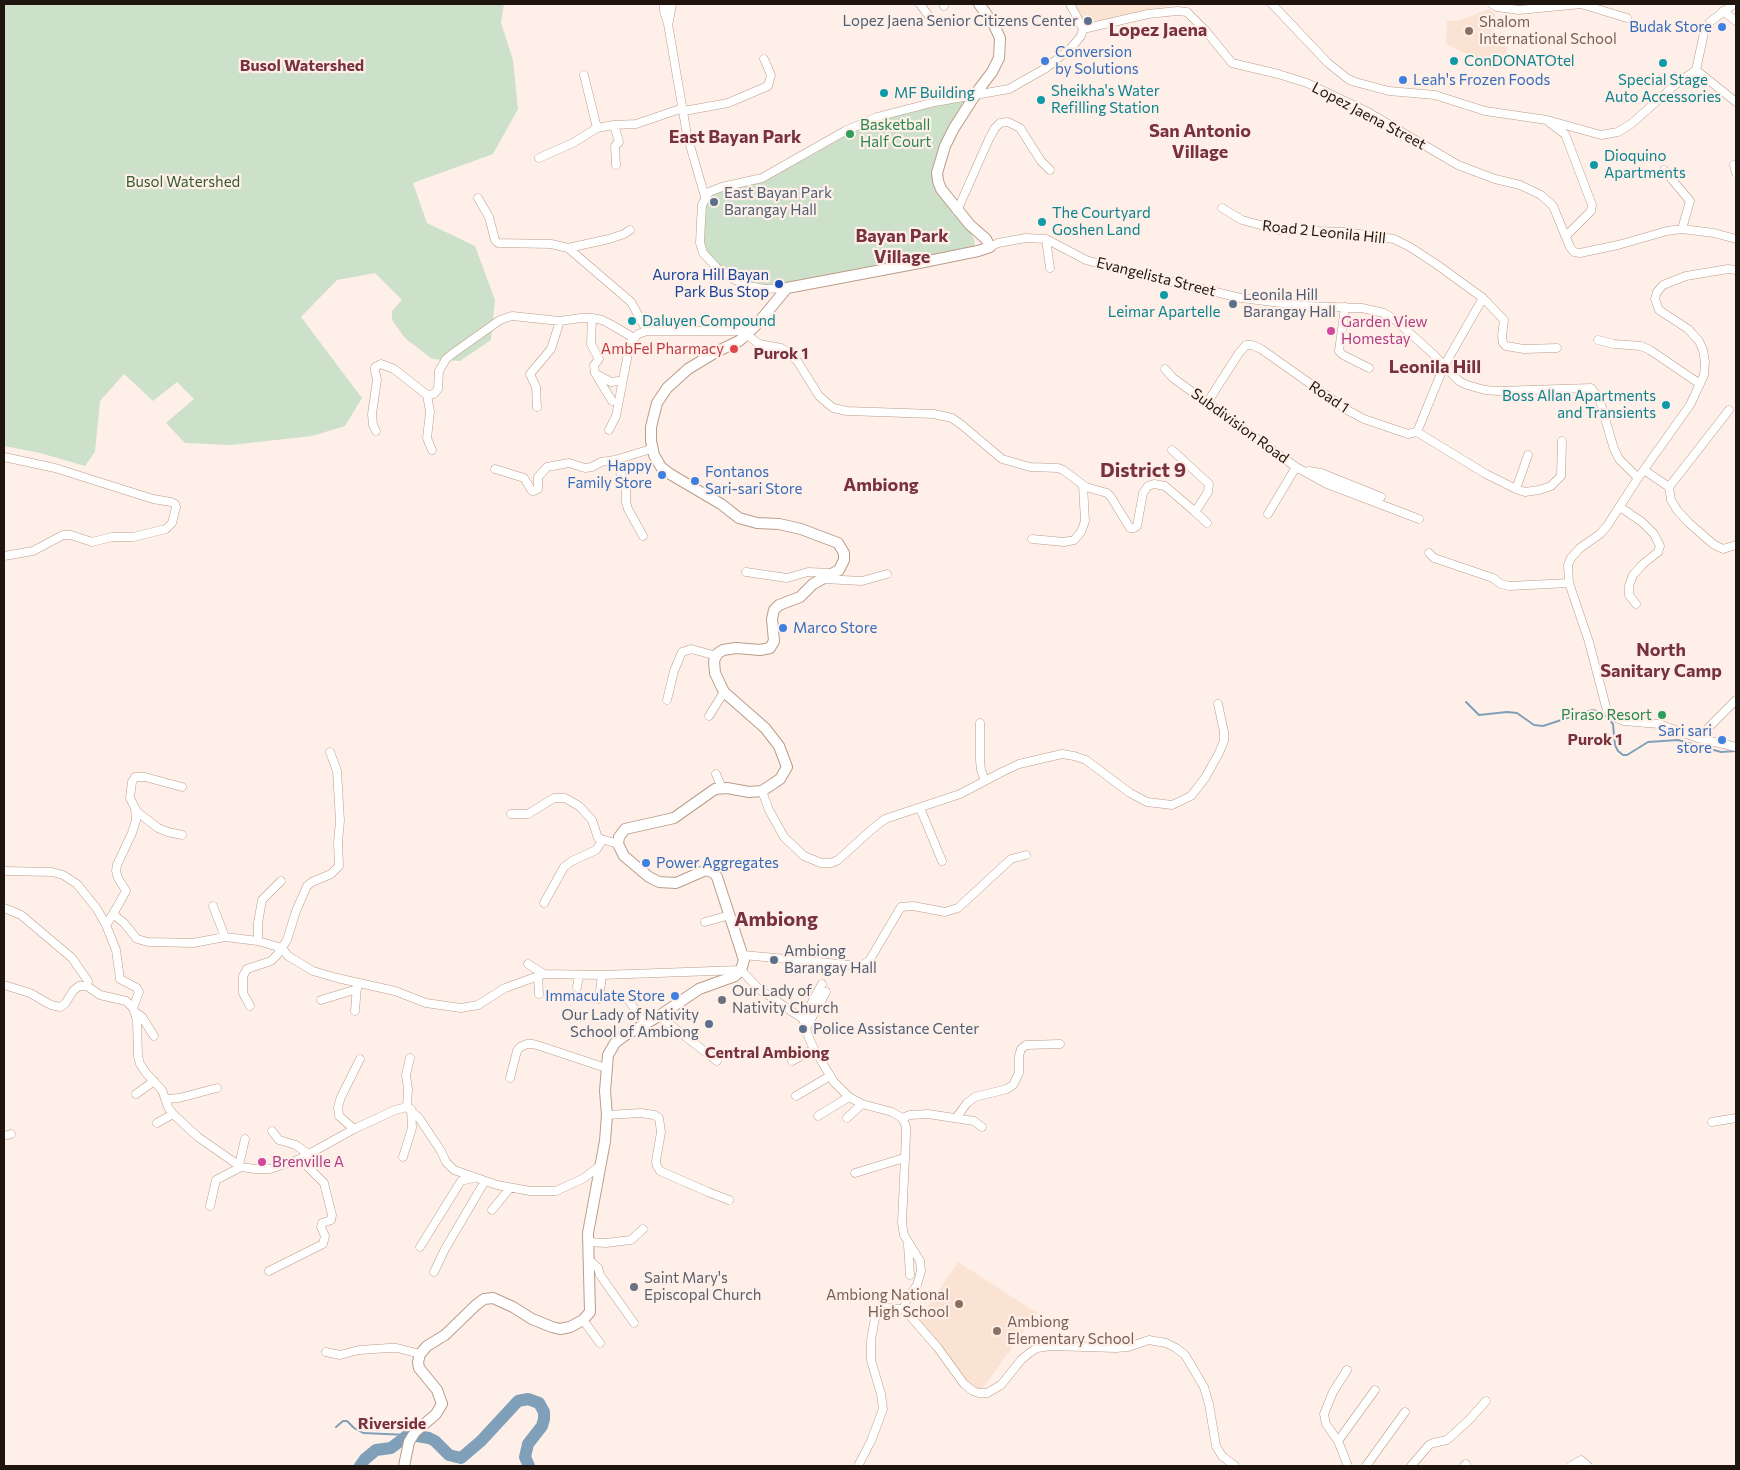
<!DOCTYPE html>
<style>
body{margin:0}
#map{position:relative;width:1740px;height:1470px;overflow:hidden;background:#fef0e8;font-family:Commissioner,sans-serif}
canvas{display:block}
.frame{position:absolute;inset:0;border:5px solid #20150e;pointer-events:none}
</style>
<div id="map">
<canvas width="1740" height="1470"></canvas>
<div class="frame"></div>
</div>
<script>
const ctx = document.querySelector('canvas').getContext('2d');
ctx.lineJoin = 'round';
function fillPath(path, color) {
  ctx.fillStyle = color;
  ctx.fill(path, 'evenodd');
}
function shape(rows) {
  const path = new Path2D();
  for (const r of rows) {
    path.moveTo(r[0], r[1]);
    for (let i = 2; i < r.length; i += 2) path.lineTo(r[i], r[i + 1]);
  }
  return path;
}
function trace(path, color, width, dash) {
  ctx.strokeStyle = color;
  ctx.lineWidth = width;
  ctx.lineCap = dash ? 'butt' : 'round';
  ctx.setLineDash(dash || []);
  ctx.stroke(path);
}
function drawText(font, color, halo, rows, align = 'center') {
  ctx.font = font + ' Commissioner,sans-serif';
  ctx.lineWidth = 4.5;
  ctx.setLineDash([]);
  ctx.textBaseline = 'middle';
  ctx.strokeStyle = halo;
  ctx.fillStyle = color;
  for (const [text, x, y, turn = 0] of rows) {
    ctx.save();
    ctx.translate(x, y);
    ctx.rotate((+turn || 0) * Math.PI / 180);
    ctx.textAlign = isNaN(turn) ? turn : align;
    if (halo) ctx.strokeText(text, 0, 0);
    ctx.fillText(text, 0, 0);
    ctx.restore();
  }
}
fillPath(shape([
 [1072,4,1177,4,1094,22,1093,18,1081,20],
 [1489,9,1496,15,1489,41,1508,43,1505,64,1481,61,1446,44,1447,21,1461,20],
 [958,1262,1037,1313,981,1391,961,1380,918,1321]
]), '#fbe3d4');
fillPath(shape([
 [4,4,504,4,501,23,513,60,518,109,493,154,413,183,427,223,475,246,495,300,491,340,460,361,432,359,405,338,392,320,392,311,402,300,375,273,337,280,301,317,362,398,345,426,312,436,231,445,185,443,166,423,194,399,177,382,153,401,124,374,100,401,95,452,85,466,40,453,4,446],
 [966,100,941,145,934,163,933,174,970,231,975,242,973,251,815,277,786,284,766,285,748,282,735,276,719,264,706,251,704,239,706,206,708,199,713,194,763,182,846,136,845,134,878,121,937,105]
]), '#cde0ca');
trace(shape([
 [1466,702,1479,715,1507,712,1517,713,1534,725,1543,726,1592,710,1602,712,1613,724,1615,745,1618,751,1623,755,1627,755,1648,742,1678,740,1721,752,1736,751],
 [336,1427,343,1421,347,1421,354,1428,363,1433,408,1435]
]), '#80a0b9', 2);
trace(shape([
 [360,1466,365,1459,376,1450,391,1448,408,1435,411,1435,429,1438,435,1441,449,1455,461,1458,481,1441,518,1401,528,1399,539,1403,544,1412,544,1419,542,1426,528,1444,525,1457,529,1466]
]), '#80a0b9', 12);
const minor = shape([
 [664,4,664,11,668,24,687,135,705,197],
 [920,4,931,19],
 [943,4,944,6],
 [1070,4,1083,29],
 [1272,4,1328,63,1348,79,1355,82,1389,91,1435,95,1485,111,1547,120,1601,135,1618,132,1631,124,1675,85,1696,70],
 [1492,4,1497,7,1519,10,1581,4,1627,18],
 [1723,11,1736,21],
 [669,21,672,4],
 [1083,29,1148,14,1177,11,1187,12,1205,30,1232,63,1278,74,1307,83,1366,111,1458,165,1495,179,1520,185,1541,195,1553,206,1570,247,1574,252,1580,253,1618,245,1667,231,1682,229,1714,233,1736,239],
 [1696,70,1704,33,1710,22,1734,4],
 [1696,70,1736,102],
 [584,75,597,128],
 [684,111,728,103,768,86,771,75,764,59],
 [1550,123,1565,134,1592,205,1591,211,1566,236],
 [614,125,619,142,615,146,616,165],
 [539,158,573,143,597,128,614,125,636,124,683,108],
 [1734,165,1736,173],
 [1664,170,1690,201,1682,229],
 [478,198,489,217,495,240,498,243,551,244,568,248,631,302,647,331],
 [1222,208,1242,220,1279,230,1345,232,1394,239,1410,247,1436,264,1483,298,1504,320,1502,336,1503,343,1506,346,1524,349,1557,348],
 [957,211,989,139,995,128,1000,123,1008,122,1020,128,1041,161,1050,170],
 [1046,239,1050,268],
 [990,247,998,243,1026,238,1046,239,1086,260,1118,269,1241,298,1306,306,1362,308,1384,313,1394,319,1432,353,1459,381,1467,385,1485,390,1498,391,1591,388,1599,398,1614,449,1619,459,1638,478],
 [568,248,609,239,624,234,630,230],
 [1736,270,1728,269,1686,276,1663,285,1657,292,1655,299,1659,310,1688,329,1699,341,1703,350,1705,362,1704,375,1690,405,1638,478,1607,526,1600,534,1580,548,1571,558,1568,565,1569,583,1589,642,1606,707,1611,716,1624,721,1659,724,1698,738,1736,747],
 [787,288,765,289,748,286,733,279,717,268,703,253,700,243,701,221,702,205,709,192,722,187,762,178,845,131,877,117,935,102,1009,89,1046,68,1071,48,1081,36,1083,29],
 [1345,307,1339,351,1343,355,1369,368],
 [592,318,591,344,599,359,594,365,595,373,612,401],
 [1598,340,1614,344,1641,346,1650,350,1700,384],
 [1165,369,1173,378,1296,467,1327,484,1419,519],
 [596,374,611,382,619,381],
 [427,395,434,394,438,389,439,371,446,359,452,354,500,320,512,316,560,321,581,318,592,318,602,320,610,324,634,338],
 [1207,403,1239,353,1246,345,1252,345,1261,349,1349,411,1364,419,1408,434,1417,432],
 [537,407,536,387,530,374,551,349,560,321],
 [609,430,616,416,630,343,638,334,647,331,742,331,759,344,781,348,789,353,798,362,819,396,833,408,847,411,934,414,952,418,963,426,1002,459,1030,467,1058,468,1063,470,1086,487,1107,493,1111,497,1130,528,1134,528,1137,526,1143,493,1148,486,1154,484,1165,486,1193,510,1197,509,1208,492,1209,484,1172,450],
 [376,431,373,425,372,414,377,380,375,371,375,367,381,364,394,369,427,395,430,412,427,438,432,450],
 [1417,432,1486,474,1516,489,1525,492,1539,490,1551,486,1561,476,1562,441],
 [1417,432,1444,366,1483,298],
 [4,457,55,468,153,499,171,502,175,504,176,507,172,523,166,529,133,537,112,537,92,542,71,535,63,535,33,551,4,556],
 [615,460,626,486,626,502,628,509,643,536],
 [495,469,524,478,532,491,534,491,538,489,538,477,547,467,569,463,585,468,592,467,601,462,615,460,651,449],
 [1644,470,1669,487,1671,500,1677,510,1689,523,1713,544,1723,549,1736,545],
 [1309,471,1321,473,1381,497],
 [1669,487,1729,410],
 [1516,489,1528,455],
 [1620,507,1642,522,1654,534,1660,546,1658,552,1643,564,1633,575,1629,586,1629,595,1636,604],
 [1193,510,1207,523],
 [1268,514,1296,467],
 [1032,539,1064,542,1074,540,1081,532,1085,521,1083,485],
 [1429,553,1434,558,1493,578,1501,584,1509,586,1569,583],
 [746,572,787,578,808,572,833,573],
 [824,579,862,581,887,574],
 [667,700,674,671,682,652,691,649,717,656],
 [709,716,724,692],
 [980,723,980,760,981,770,985,781],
 [1698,738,1736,700],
 [716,774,722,788],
 [762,791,769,810,784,837,804,856,821,863,831,863,838,860,871,830,885,819,960,794,1002,772,1019,764,1062,754,1074,756,1086,760,1130,793,1147,802,1172,805,1191,796,1205,778,1219,753,1224,741,1224,732,1218,704],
 [920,808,942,861],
 [136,811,158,828,168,832,182,835],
 [511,814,528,814,554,798,565,798,579,806,592,820,598,838,618,844],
 [4,871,52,872,63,875,77,884,97,909,106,925,116,950,120,979,137,988,139,992,133,1008],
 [544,903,564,867,572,861,596,850,602,841],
 [213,906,225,937],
 [4,908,21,915,72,958,88,981,87,986],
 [113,914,126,891,118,878,116,871,117,865,132,833,136,820,135,808,130,798,132,782,135,777,145,777,182,787],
 [705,922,730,915],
 [106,925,113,914,124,923,137,939,148,942,193,943,225,937,258,941,282,948,288,956,313,971,337,978,395,991,426,1003,461,1008,478,1005,505,988,544,974,602,975,741,970,759,989,803,1019,809,1038,814,1049,834,1082,849,1097,862,1104,892,1112,902,1118,906,1126,906,1135,902,1223,904,1235,920,1261,921,1271,917,1285,906,1301,904,1309],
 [258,941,258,923,262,900,281,881],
 [743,955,861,966,869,961,901,907,913,906,945,912,958,908,1011,859,1026,855],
 [528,964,544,974],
 [538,975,539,994],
 [4,985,30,993,51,1005,60,1007,65,1004,73,991,79,986,87,986,100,995,126,1001,133,1008,137,1020,138,1056,140,1064,146,1073,162,1090,168,1107,173,1114,198,1137,241,1167,255,1169,270,1169,300,1159,354,1129,395,1110,407,1107,419,1118,441,1151,446,1162,454,1170,497,1185,530,1191,556,1191,584,1178,601,1165],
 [577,987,579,975],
 [599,999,602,975],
 [321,1000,357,989],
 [629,1001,645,1024],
 [250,1006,243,993,243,976,247,969,271,961,277,955,287,940,296,911,307,886,312,882,331,874,339,866,338,842,340,821,337,771,330,752],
 [355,1011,357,986],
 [135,1012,142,1017,154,1036],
 [659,1016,717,1061],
 [803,1019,822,984],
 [806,1028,826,992],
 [792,1061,814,1049],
 [510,1078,517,1051,520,1047,527,1044,533,1044,543,1047,606,1068],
 [136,1094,154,1081],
 [796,1096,830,1076],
 [166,1099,179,1098,217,1088],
 [407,1107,408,1089,406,1075,410,1058],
 [607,1115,641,1113,654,1115,659,1118,661,1132,656,1161,657,1166,660,1171,708,1192,729,1200],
 [818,1116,849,1097],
 [847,1118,862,1104],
 [902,1118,910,1115,928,1114,974,1121,982,1127],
 [956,1118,967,1103,975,1097,1007,1089,1013,1085,1019,1073,1019,1056,1021,1049,1026,1045,1060,1044],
 [1712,1122,1736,1118],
 [157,1123,173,1114],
 [354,1129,339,1116,338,1107,341,1097,360,1059],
 [272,1131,279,1140,296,1145,309,1155],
 [4,1136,11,1134],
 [403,1157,412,1128,411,1109],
 [239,1165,245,1139],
 [855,1173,904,1158],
 [210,1206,216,1180,241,1167],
 [492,1210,510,1188],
 [588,1242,606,1243,631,1240,643,1229],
 [908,1245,910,1275],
 [420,1247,461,1181,473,1178],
 [588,1259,598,1268,600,1275,634,1323],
 [269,1271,323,1244,325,1236,321,1227,322,1223,331,1220,332,1215,324,1183,300,1159],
 [434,1272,445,1249,485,1181],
 [583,1320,600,1343],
 [326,1352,340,1355,359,1350,389,1348,397,1348,420,1354],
 [1347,1370,1333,1392,1324,1414,1326,1424,1338,1441,1348,1466],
 [1338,1441,1375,1390],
 [858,1466,871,1441,883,1409,881,1394,871,1360,871,1340,875,1318,881,1309,886,1308,904,1309,938,1348,964,1384,973,1391,979,1393,987,1393,1001,1385,1021,1360,1028,1354,1037,1348,1051,1346,1116,1348,1128,1347,1149,1340,1166,1343,1176,1348,1185,1355,1204,1387,1209,1404,1216,1446,1222,1456,1235,1466],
 [1366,1466,1405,1412],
 [1411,1466,1429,1445,1433,1443,1447,1440,1469,1420,1486,1401],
 [1464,1466,1466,1464],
 [1571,1466,1581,1460,1588,1466]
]);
const major = shape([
 [404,1466,409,1442,415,1432,436,1414,442,1404,437,1390,419,1368,418,1362,420,1354,427,1346,445,1335,476,1305,484,1299,493,1298,513,1307,532,1319,552,1327,560,1329,570,1327,583,1320,590,1312,588,1233,605,1141,607,1115,605,1091,608,1055,615,1043,624,1036,659,1016,699,989,735,976,741,970,744,960,717,877,714,873,706,870,676,883,659,882,649,877,624,856,618,844,619,837,625,829,674,818,715,789,727,788,749,792,762,791,780,779,787,767,779,746,765,728,724,692,715,673,714,661,717,654,723,650,736,648,760,650,770,648,774,641,772,619,774,610,779,605,800,597,813,584,839,570,844,560,844,553,838,543,801,529,779,524,757,523,739,518,721,504,670,474,661,467,654,455,651,441,651,427,657,403,667,388,688,369,716,352,739,341,746,335,758,323,787,288,919,263,978,251,990,247,986,239,970,225,941,189,938,181,937,173,945,146,954,128,979,89,992,72,999,58,1000,38,993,23,979,4]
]);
trace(minor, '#bb9c89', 9);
trace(major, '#bb9c89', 12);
trace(minor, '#fff', 8);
trace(major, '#fff', 10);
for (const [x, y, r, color] of [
 [1088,21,5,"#5c6f8a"],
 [1722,27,5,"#3f7fe0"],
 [1469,31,5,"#8d6e63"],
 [1045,61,5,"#3f7fe0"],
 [1454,61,5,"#0f9aa8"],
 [1663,63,5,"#0f9aa8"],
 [1403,80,5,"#3f7fe0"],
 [884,93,5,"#0f9aa8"],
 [1041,100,5,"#0f9aa8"],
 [850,134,5,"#2e9e5b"],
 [1594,165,5,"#0f9aa8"],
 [714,202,5,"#5c6f8a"],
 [1042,222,5,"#0f9aa8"],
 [779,284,5,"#1a4fb4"],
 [1164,295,5,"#0f9aa8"],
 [1233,304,5,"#5c6f8a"],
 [632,321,5,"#0f9aa8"],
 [1331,331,5,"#d1479c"],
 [734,349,5,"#e0444e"],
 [1666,405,5,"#0f9aa8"],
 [662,475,5,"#3f7fe0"],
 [695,481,5,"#3f7fe0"],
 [783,628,5,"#3f7fe0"],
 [1662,715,5,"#2e9e5b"],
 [1722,740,5,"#3f7fe0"],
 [646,863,5,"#3f7fe0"],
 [774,960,5,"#5c6f8a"],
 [675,996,5,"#3f7fe0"],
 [722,1000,5,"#6b7280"],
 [709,1024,5,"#5c6f8a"],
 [803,1029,5,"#5c6f8a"],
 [262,1162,5,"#d1479c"],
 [634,1287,5,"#6b7280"],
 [959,1304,5,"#8d6e63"],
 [997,1331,5,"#8d6e63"]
]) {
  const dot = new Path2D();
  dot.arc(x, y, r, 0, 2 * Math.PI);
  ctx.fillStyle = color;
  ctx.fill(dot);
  trace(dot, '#fef0e8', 2);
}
drawText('15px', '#4e5e75', '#fef0e8', [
 ["Lopez Jaena Senior Citizens Center",1078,21,"right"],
 ["East Bayan Park",724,193],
 ["Barangay Hall",724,210],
 ["Leonila Hill",1243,295],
 ["Barangay Hall",1243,312],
 ["Ambiong",784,951],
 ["Barangay Hall",784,968],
 ["Our Lady of Nativity",699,1015,"right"],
 ["School of Ambiong",699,1032,"right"],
 ["Police Assistance Center",813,1029]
], 'left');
drawText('15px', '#785e54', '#fef0e8', [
 ["Shalom",1479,22],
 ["International School",1479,39],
 ["Ambiong National",949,1295,"right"],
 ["High School",949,1312,"right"],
 ["Ambiong",1007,1322],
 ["Elementary School",1007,1339]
], 'left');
drawText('15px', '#366cbe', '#fef0e8', [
 ["Budak Store",1712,27,"right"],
 ["Conversion",1055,52],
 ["by Solutions",1055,69],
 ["Leah's Frozen Foods",1413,80],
 ["Happy",652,466,"right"],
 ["Family Store",652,483,"right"],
 ["Fontanos",705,472],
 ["Sari-sari Store",705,489],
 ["Marco Store",793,628],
 ["Sari sari",1712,731,"right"],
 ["store",1712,748,"right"],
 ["Power Aggregates",656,863],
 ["Immaculate Store",665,996,"right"]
], 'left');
drawText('15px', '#0d838f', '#fef0e8', [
 ["ConDONATOtel",1464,61],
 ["Special Stage",1663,80,"center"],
 ["Auto Accessories",1663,97,"center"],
 ["Sheikha's Water",1051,91],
 ["Refilling Station",1051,108],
 ["MF Building",894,93],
 ["Dioquino",1604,156],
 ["Apartments",1604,173],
 ["The Courtyard",1052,213],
 ["Goshen Land",1052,230],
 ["Leimar Apartelle",1164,312,"center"],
 ["Daluyen Compound",642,321],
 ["Boss Allan Apartments",1656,396,"right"],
 ["and Transients",1656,413,"right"]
], 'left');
drawText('15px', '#20150e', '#fef0e8', [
 ["Lopez Jaena Street",1369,116,28],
 ["Road 2 Leonila Hill",1324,232,6],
 ["Evangelista Street",1156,277,14],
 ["Road 1",1329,397,34],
 ["Subdivision Road",1240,426,36]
]);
drawText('15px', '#27864d', '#fef0e8', [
 ["Basketball",860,125],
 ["Half Court",860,142],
 ["Piraso Resort",1652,715,"right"]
], 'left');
drawText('15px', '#355b2f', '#fef0e8', [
 ["Busol Watershed",183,182]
]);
drawText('15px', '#164399', '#fef0e8', [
 ["Aurora Hill Bayan",769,275],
 ["Park Bus Stop",769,292]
], 'right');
drawText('15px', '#b23c85', '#fef0e8', [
 ["Garden View",1341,322],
 ["Homestay",1341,339],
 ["Brenville A",272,1162]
], 'left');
drawText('15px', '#be3a42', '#fef0e8', [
 ["AmbFel Pharmacy",724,349]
], 'right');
drawText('15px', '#5b616d', '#fef0e8', [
 ["Our Lady of",732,991],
 ["Nativity Church",732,1008],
 ["Saint Mary's",644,1278],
 ["Episcopal Church",644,1295]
], 'left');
drawText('bold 16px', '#79313e', '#fef0e8', [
 ["Busol Watershed",302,66],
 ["Purok 1",781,354],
 ["Purok 1",1595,740],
 ["Central Ambiong",767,1053],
 ["Riverside",392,1424]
]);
drawText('bold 18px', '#79313e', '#fef0e8', [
 ["Lopez Jaena",1158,30],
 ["San Antonio",1200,131],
 ["Village",1200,152],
 ["East Bayan Park",735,137],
 ["Bayan Park",902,236],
 ["Village",902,257],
 ["Leonila Hill",1435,367],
 ["Ambiong",881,485],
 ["North",1661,650],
 ["Sanitary Camp",1661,671]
]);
drawText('bold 20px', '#79313e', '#fef0e8', [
 ["District 9",1143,470],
 ["Ambiong",776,919]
]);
</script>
